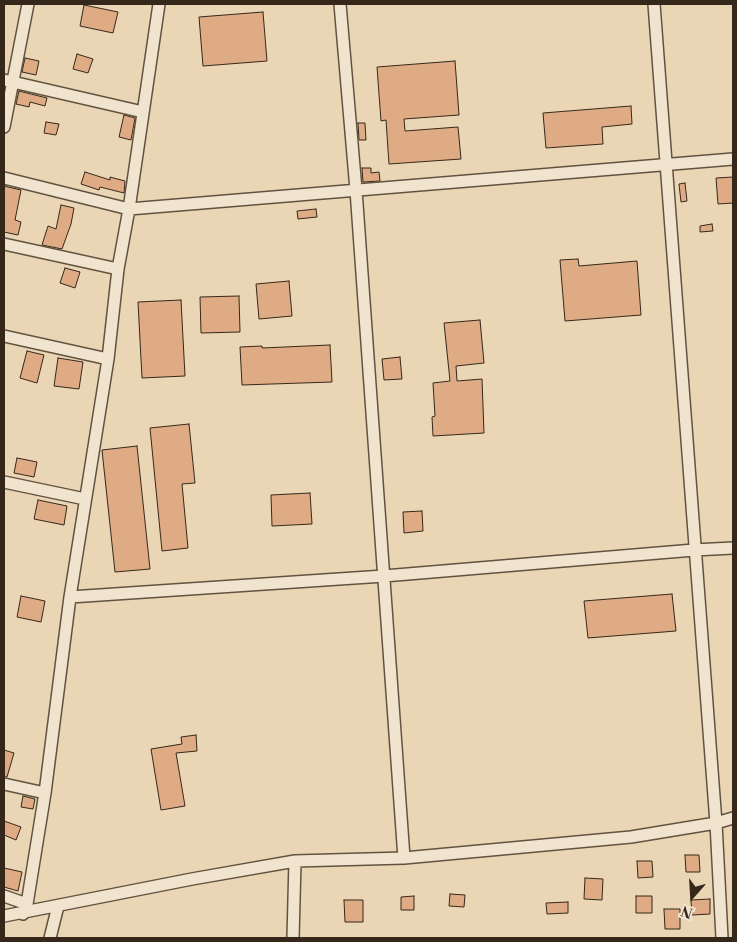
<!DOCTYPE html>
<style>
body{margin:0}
#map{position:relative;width:737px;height:942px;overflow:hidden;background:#ead5b4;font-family:"Libre Bodoni",serif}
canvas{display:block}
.frame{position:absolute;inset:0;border:5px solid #35281b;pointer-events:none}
.north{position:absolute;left:667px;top:872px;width:50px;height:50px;-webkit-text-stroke:4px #f1e4ce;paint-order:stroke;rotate:199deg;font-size:14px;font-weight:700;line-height:20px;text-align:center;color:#35281b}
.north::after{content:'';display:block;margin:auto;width:18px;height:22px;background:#35281b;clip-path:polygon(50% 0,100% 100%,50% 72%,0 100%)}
</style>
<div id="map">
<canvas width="737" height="942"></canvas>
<div class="frame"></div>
<div class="north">N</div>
</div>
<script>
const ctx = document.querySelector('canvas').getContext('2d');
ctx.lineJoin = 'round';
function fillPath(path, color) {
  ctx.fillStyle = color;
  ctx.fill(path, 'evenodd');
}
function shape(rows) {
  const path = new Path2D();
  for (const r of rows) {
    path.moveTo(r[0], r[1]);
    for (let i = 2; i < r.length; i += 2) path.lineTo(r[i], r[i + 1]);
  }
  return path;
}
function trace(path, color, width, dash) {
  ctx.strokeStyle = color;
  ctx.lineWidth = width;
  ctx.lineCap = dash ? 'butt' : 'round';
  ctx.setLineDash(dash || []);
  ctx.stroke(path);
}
const building = shape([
 [84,5,118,12,113,33,80,26,84,5],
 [263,12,267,61,203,66,199,17,263,12],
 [77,54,93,59,88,73,73,69,77,54],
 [25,58,39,61,36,75,22,72,25,58],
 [455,61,459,115,404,119,405,131,458,127,461,159,389,164,386,120,381,121,377,67,455,61],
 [19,91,47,98,45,106,30,102,29,107,16,104,19,91],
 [631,106,632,124,602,127,603,144,546,148,543,113,631,106],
 [124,115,135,118,131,140,119,137,124,115],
 [46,122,59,124,56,135,44,133,46,122],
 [358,123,365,123,366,140,359,140,358,123],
 [362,168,371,168,371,173,379,172,380,181,363,182,362,168],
 [85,172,110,180,110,177,125,181,124,193,100,187,99,190,81,184,85,172],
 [733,177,733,203,718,204,716,178,733,177],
 [685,183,687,201,681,202,679,184,685,183],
 [4,186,21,190,15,220,21,222,18,235,4,232,4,186],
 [61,205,74,208,71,224,62,249,42,245,48,226,56,229,61,205],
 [316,209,317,217,298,219,297,211,316,209],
 [712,224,713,231,700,232,700,226,712,224],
 [578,259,579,266,637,261,641,315,565,321,560,260,578,259],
 [65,268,80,272,75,288,60,283,65,268],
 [289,281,292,316,259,319,256,284,289,281],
 [239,296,240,332,201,333,200,297,239,296],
 [181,300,185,376,142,378,138,302,181,300],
 [480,320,484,363,456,366,457,381,482,379,484,433,433,436,432,417,435,416,433,383,450,381,444,323,480,320],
 [330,345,332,382,242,385,240,347,262,346,262,348,330,345],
 [27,351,44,355,37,383,20,378,27,351],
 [400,357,402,379,384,380,382,359,400,357],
 [58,358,83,362,79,389,54,386,58,358],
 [189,424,195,483,182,484,188,548,162,551,150,428,189,424],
 [137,446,150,569,115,572,102,450,137,446],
 [17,458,37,462,34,477,14,473,17,458],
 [310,493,312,524,272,526,271,495,310,493],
 [38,500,67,506,64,525,34,519,38,500],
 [422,511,423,531,404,533,403,512,422,511],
 [672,594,676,631,588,638,584,601,672,594],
 [21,596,45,601,41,622,17,617,21,596],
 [196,735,197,751,176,753,185,806,161,810,151,749,182,744,181,737,196,735],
 [4,750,14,753,7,777,4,777,4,750],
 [23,796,35,799,33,809,21,807,23,796],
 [4,821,21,827,16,840,4,835,4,821],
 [685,855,699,855,700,872,686,872,685,855],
 [637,861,652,861,653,877,638,878,637,861],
 [4,868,22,872,18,891,4,887,4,868],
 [585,878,603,879,602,900,584,899,585,878],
 [450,894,465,895,464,907,449,906,450,894],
 [414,896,414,910,401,910,401,897,414,896],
 [636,896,652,896,652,913,636,913,636,896],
 [710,899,710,914,692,915,691,900,710,899],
 [344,900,363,900,363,922,345,922,344,900],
 [568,902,568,913,547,914,546,903,568,902],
 [664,909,680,909,680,929,665,929,664,909]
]);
fillPath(building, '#deab84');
trace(building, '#35281b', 1);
const minor = shape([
 [340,4,356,190,404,858],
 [654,4,716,823,722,938],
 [4,80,143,112],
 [4,127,28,4],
 [4,178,129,209,733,159],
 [4,244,118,269],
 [4,336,108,359],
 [4,482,85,499],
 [70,597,384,576,694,550,733,548],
 [4,784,45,793],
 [4,896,27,904],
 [23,914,27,904,45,793,70,597,108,359,118,269,129,209,159,4],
 [4,916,192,879,295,861,404,858,631,837,716,823,733,818],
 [50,938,58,906],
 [293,938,295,861]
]);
trace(minor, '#625341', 14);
trace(minor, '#f1e4ce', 11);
</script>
